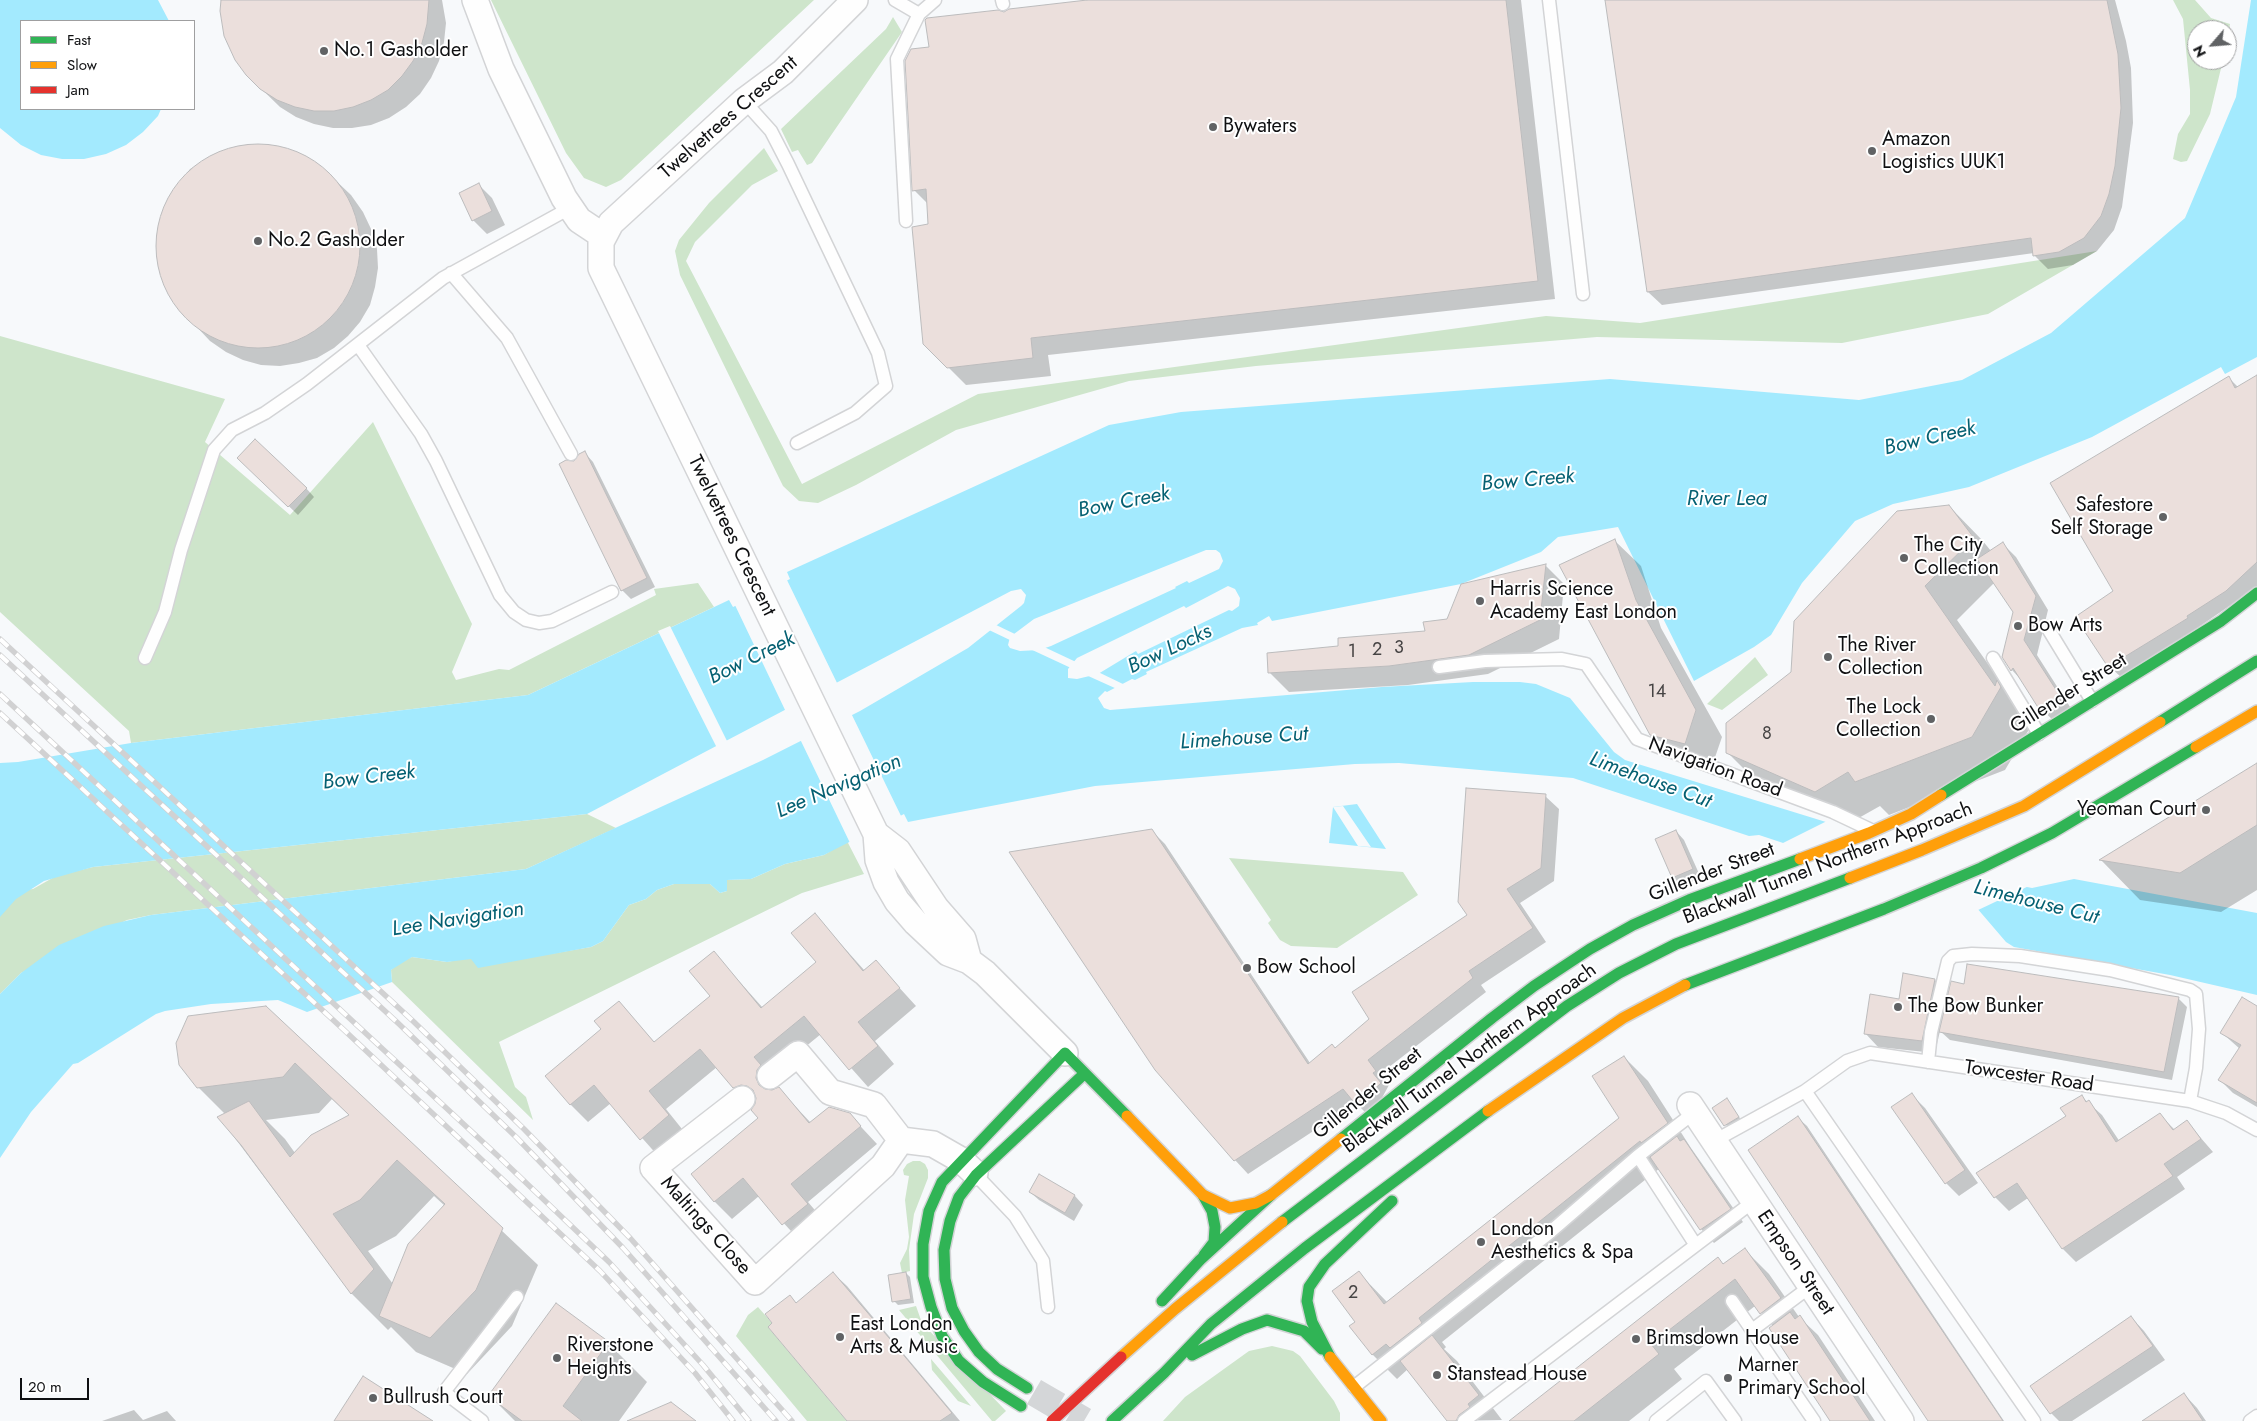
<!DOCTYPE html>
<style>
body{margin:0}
#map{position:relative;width:2257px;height:1421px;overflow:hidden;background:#f7f9fb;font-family:Jost,sans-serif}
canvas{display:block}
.legend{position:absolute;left:20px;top:20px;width:175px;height:90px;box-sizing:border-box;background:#fff;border:1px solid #9f9fa0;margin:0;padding:6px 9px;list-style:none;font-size:15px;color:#0f1012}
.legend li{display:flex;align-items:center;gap:10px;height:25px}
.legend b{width:25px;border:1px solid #9f9fa0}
.north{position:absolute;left:2187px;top:20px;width:50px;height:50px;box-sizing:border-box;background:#fff;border:1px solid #9f9fa0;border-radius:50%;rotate:243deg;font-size:14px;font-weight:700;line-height:20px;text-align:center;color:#0f1012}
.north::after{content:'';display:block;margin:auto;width:18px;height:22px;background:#606264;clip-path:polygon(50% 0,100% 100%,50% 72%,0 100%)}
.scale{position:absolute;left:20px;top:1378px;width:69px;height:22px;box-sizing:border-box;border:2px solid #0f1012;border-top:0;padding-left:6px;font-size:15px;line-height:18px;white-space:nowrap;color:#0f1012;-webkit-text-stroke:4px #fff;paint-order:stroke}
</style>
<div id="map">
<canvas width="2257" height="1421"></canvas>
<ul class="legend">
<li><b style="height:6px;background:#30b455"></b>Fast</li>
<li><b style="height:6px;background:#ff9f0a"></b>Slow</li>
<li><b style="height:6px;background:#e5322d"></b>Jam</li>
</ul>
<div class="north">N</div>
<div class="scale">20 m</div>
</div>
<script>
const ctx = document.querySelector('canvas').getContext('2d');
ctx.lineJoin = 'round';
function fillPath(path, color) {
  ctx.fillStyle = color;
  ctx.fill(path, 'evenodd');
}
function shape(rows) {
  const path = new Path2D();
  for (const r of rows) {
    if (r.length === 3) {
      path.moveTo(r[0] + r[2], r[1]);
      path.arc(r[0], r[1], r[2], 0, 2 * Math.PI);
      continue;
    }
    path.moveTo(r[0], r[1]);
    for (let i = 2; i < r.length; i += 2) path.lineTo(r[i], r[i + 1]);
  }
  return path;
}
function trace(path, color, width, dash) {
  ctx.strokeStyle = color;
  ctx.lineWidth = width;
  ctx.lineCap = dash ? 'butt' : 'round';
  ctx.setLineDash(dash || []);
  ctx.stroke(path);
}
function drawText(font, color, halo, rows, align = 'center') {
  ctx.font = font + ' Jost,sans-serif';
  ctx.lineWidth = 4;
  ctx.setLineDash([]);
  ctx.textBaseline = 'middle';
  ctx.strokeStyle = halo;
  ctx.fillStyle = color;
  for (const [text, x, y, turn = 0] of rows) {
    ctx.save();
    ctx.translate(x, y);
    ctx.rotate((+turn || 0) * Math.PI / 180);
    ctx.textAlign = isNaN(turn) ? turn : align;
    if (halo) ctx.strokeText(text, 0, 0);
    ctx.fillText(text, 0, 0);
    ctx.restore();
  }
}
fillPath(shape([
 [491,0,814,0,621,180,606,187,584,178,566,153],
 [2173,0,2195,0,2211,18,2230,24,2227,41,2227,30,2197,30,2197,60,2223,60,2210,114,2187,161,2181,162,2173,159,2178,134,2190,114,2190,90,2183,19],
 [893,17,902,32,812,163,807,165,798,150,792,152,781,129,886,29],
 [764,148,778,171,752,185,695,242,686,261,802,484,978,394,1546,316,1640,323,2097,251,1988,314,1842,343,1597,337,1256,366,1129,381,956,430,856,485,818,503,799,501,783,486,680,275,675,251,679,240,709,203],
 [0,336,225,399,205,442,290,515,373,422,472,624,452,672,456,680,499,669,509,670,656,595,654,589,698,583,714,607,528,695,131,743,129,731,0,612],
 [1755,657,1768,675,1722,710,1707,704],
 [587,814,616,828,526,869,151,915,127,920,21,973,0,994,0,892,33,889,56,876,93,867],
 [847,841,864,874,802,893,499,1042,515,1087,526,1097,533,1120,392,982,391,970,400,962,412,957,447,962,462,959,538,956,591,947,603,941,629,905,646,899,657,890,674,884,710,884,720,893,727,891,726,880,751,879,785,864,824,855],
 [1229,858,1403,872,1418,895,1337,948,1291,946,1280,940,1268,923,1271,920],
 [913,1161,920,1161,925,1164,928,1170,928,1178,914,1214,909,1250,910,1271,902,1273,900,1263,907,1249,909,1237,905,1200,909,1176,904,1175,903,1170,907,1164],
 [916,1306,922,1323,1006,1411,995,1421,992,1421,899,1310],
 [758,1307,772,1323,768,1327,847,1421,807,1421,736,1336,748,1315],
 [1272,1346,1293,1351,1300,1356,1334,1401,1340,1413,1340,1421,1163,1421,1185,1397,1249,1351],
 [931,1359,971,1406,958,1401,932,1370]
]), '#cee5cb');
fillPath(shape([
 [0,0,158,0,169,21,21,21,21,109,161,109,158,116,143,132,126,145,106,154,84,159,62,159,41,155,21,145,0,128],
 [2251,0,2257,0,2257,357,2225,374,2221,367,2092,437,1969,487,1893,504,1855,521,1802,583,1771,635,1754,647,1694,681,1618,527,1558,537,1541,552,1461,584,1272,621,1269,616,1257,623,1258,625,1242,628,1146,672,1147,674,1135,680,1132,679,1107,692,1105,691,1098,698,1104,708,1110,710,1382,687,1473,682,1520,682,1536,684,1570,698,1614,752,1625,760,1826,822,2027,887,2032,888,2074,879,2257,913,2257,995,2170,975,2014,947,2006,942,1976,907,1759,835,1749,836,1573,778,1399,763,1355,764,1095,786,908,822,904,814,824,855,785,864,751,879,727,880,727,891,720,893,710,884,674,884,657,890,646,899,629,905,603,941,591,947,478,968,471,959,447,962,412,957,391,970,392,982,307,1012,278,1000,211,1004,165,1011,156,1014,78,1063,73,1064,31,1112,0,1158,0,994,21,973,59,945,104,926,151,915,526,869,763,760,860,711,968,648,1021,606,1024,603,1026,595,1021,589,1011,591,587,814,93,867,44,881,16,899,0,917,0,763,18,762,131,743,528,695,729,600,733,607,790,579,787,572,1109,425,1181,412,1610,379,1859,400,1962,380,2051,333,2185,218,2236,97],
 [1206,550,1216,550,1220,553,1223,561,1219,569,1189,583,1187,581,1175,587,1176,588,1051,646,1039,650,1020,651,1010,648,1008,645,1010,637,1034,619],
 [1228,586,1235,589,1240,598,1239,606,1232,611,1229,610,1138,654,1136,651,1098,674,1077,679,1068,678,1068,669,1077,658,1184,606,1186,608],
 [1357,804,1386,849,1329,843,1333,807]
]), '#a3eafe');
fillPath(shape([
 [786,578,838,685,786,712,734,603],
 [994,624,1017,635,1012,641,989,630,985,632],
 [670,626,728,743,717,748,658,631],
 [1042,646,1076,662,1071,668,1028,648],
 [1096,671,1125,685,1117,689,1086,675],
 [851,713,902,818,850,843,800,739],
 [1343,806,1371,847,1358,846,1333,807],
 [1829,820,2031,885,1976,911,1781,844]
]), '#f7f9fb');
fillPath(shape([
 [222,0,442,0,446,23,444,42,439,61,431,78,420,94,406,107,389,118,371,125,352,128,333,128,314,124,296,117,280,107,247,75],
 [1098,0,1521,0,1555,299,1048,355,1051,376,966,385,924,343,930,225,928,204,914,190,930,48,1005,13],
 [1607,0,2115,0,2126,41,2131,68,2133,123,2122,207,2114,230,2097,251,2073,265,2048,269,2035,256,2034,253,1662,305,1648,292],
 [258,145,279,147,298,153,316,163,332,177,351,195,363,212,372,231,377,249,378,268,375,287,370,305,360,322,348,336,334,348,317,358,299,363,280,366,261,365,243,360,226,352,210,341,179,308,169,292,161,273,157,253,158,232,163,212,172,193,190,169,218,153,237,147],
 [479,185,492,198,505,225,487,234,473,220,460,193],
 [2257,376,2257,587,2123,679,2109,666,2114,592,2229,378,2238,387],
 [585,453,593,462,655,587,631,599,622,590,575,463],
 [247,466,306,488,314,497,298,515],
 [1949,506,1982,540,1991,551,2003,544,2016,557,2048,610,2037,655,2072,710,2054,721,2040,708,2024,683,2012,670,2003,657,2014,611,1994,583,1957,620,2010,695,2034,721,2005,770,1889,815,1880,806,1848,824,1760,785,1727,752,1792,672],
 [1614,540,1641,566,1661,628,1722,737,1711,769,1678,761,1651,735],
 [1545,565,1564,584,1559,639,1488,674,1408,685,1289,692,1270,673,1427,632],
 [2257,765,2257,890,2221,912,2140,900,2101,860],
 [1545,796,1559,809,1554,881,1520,903,1546,942,1481,985,1486,992,1380,1074,1389,1085,1371,1118,1356,1103,1248,1174,1235,1160,1152,831,1165,844,1310,1063,1336,1049,1371,1019,1468,916],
 [1676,831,1684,840,1701,878,1682,886,1673,877],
 [815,915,865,971,876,962,916,1006,875,1041,894,1064,868,1087,821,1034,771,1075,778,1084,772,1091,779,1089,811,1123,849,1114,877,1144,808,1202,825,1222,801,1242,759,1196,732,1219,714,1201,760,1118,758,1102,752,1105,717,1067,666,1109,686,1134,659,1157,611,1103,588,1122,570,1104,603,1029,619,1002,655,1043,711,996,714,953,763,1008,817,963],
 [1935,980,1950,995,1965,985,2178,998,2187,1007,2172,1080,1950,1040,1940,1031,1935,1053,1878,1047,1865,1033,1900,1000],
 [266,1007,538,1265,512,1326,467,1374,416,1352,391,1327,388,1330,352,1294,219,1117,225,1114,198,1087],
 [332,1099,350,1116,295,1153,285,1139,266,1120,319,1113],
 [434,1196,445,1206,393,1284,368,1251,396,1236],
 [2257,1007,2257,1107,2233,1093,2220,1080,2240,1049,2222,1033],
 [1624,1057,1648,1081,1691,1148,1743,1222,1714,1243,1701,1229,1660,1168,1442,1342,1446,1347,1444,1349,1457,1361,1502,1420,1449,1421,1408,1369,1397,1379,1372,1354,1357,1322,1359,1273,1387,1302,1620,1118],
 [1912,1095,1925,1108,1978,1183,1959,1196,1946,1183],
 [2081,1096,2102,1115,2120,1142,2160,1115,2175,1130,2187,1122,2213,1152,2177,1177,2185,1189,2076,1262,2062,1248,2028,1198,2009,1211,1995,1197,1978,1173,2068,1116],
 [1727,1100,1742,1121,1729,1129,1714,1108],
 [1798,1118,1807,1126,2004,1421,1930,1421],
 [1040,1176,1075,1196,1083,1205,1074,1221,1039,1200,1030,1192],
 [1745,1250,1769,1274,1799,1317,1818,1335,1875,1421,1832,1421,1773,1326,1755,1306,1674,1369,1682,1379,1629,1421,1511,1421,1718,1259,1724,1265],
 [833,1273,847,1286,960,1421,849,1421,774,1323,790,1296,797,1304],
 [906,1273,910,1277,914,1303,898,1305,894,1301],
 [556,1304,608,1343,647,1382,619,1421,515,1421,490,1396],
 [2131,1317,2144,1331,2165,1360,2072,1421,2059,1421,2051,1413],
 [2184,1394,2197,1408,2206,1421,2144,1421],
 [134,1410,143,1420,167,1411,176,1421,102,1421]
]), '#0003');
const building = shape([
 [221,0,429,0,427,24,422,43,413,61,402,76,388,90,371,100,353,107,334,111,314,111,295,107,277,100,260,89,246,75,235,60,224,36,220,11,221,0],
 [1087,0,1506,0,1538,281,1031,338,1033,358,947,368,923,344,912,227,928,224,926,189,912,191,905,61,911,49,929,47,925,20,927,18,998,10,1004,12,1009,9,1087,0],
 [1605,0,2107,0,2118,54,2121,108,2115,166,2109,194,2101,216,2084,238,2059,252,2033,256,2031,238,1647,292,1605,0],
 [258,246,102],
 [479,183,492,211,472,221,459,193,479,183],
 [2257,375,2257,562,2226,591,2187,616,2188,618,2108,667,2075,617,2113,591,2050,483,2229,376,2235,388,2257,375],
 [255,439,307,488,288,507,237,458,255,439],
 [585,451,647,578,621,591,559,464,566,460,574,461,579,454,585,451],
 [1949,505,1974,538,1925,586,1995,686,1997,680,2001,687,1972,737,1855,782,1848,772,1815,792,1726,753,1726,723,1791,672,1794,621,1897,511,1949,505],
 [1615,539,1636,600,1696,710,1685,744,1650,735,1559,565,1615,539],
 [2003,542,2036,596,2024,640,2060,696,2039,709,2013,668,2011,671,2002,657,2013,612,1977,559,2003,542],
 [1546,564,1540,620,1469,655,1389,666,1268,673,1267,653,1338,646,1338,638,1425,631,1423,622,1447,619,1461,584,1546,564],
 [2257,763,2257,825,2180,873,2099,860,2257,763],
 [1466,788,1546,794,1541,868,1507,889,1533,928,1469,971,1473,978,1368,1060,1376,1071,1373,1073,1381,1083,1357,1106,1343,1089,1234,1161,1155,1070,1009,852,1152,829,1308,1064,1332,1044,1335,1048,1369,1019,1352,992,1467,915,1458,902,1466,788],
 [1676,830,1693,869,1672,878,1655,839,1676,830],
 [815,913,863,971,876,960,900,988,858,1022,878,1046,849,1070,804,1016,754,1057,761,1065,757,1070,756,1078,759,1085,765,1089,772,1090,779,1087,809,1123,829,1107,850,1113,861,1126,791,1184,808,1204,782,1225,743,1178,714,1202,691,1174,758,1118,751,1110,755,1104,756,1098,753,1090,747,1086,741,1085,733,1088,700,1049,649,1091,669,1115,640,1140,594,1085,570,1105,545,1076,601,1029,594,1021,619,1001,654,1042,710,996,689,971,714,951,761,1008,816,962,791,933,815,913],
 [1967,964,2179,997,2164,1072,1939,1032,1951,981,1964,984,1967,964],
 [1903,973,1935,979,1922,1041,1864,1034,1870,994,1899,999,1903,973],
 [2242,997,2257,1006,2257,1103,2218,1080,2241,1045,2220,1033,2242,997],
 [266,1006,503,1228,476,1290,430,1338,379,1316,408,1244,445,1204,397,1160,360,1200,333,1214,374,1269,351,1294,241,1145,217,1117,249,1101,290,1157,311,1135,349,1115,295,1063,283,1077,197,1088,179,1065,176,1043,188,1016,266,1006],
 [1624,1056,1668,1123,1641,1143,1640,1141,1419,1318,1422,1323,1390,1348,1386,1344,1372,1355,1349,1326,1355,1322,1332,1291,1359,1271,1384,1304,1619,1118,1592,1076,1624,1056],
 [1912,1093,1965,1170,1945,1184,1891,1107,1912,1093],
 [2082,1095,2086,1102,2089,1100,2116,1142,2160,1113,2173,1130,2187,1120,2201,1139,2164,1164,2173,1176,2062,1249,2017,1183,1994,1198,1976,1173,2066,1116,2060,1108,2082,1095],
 [1727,1098,1739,1117,1724,1126,1712,1108,1727,1098],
 [1798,1116,2003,1421,1928,1421,1748,1150,1798,1116],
 [1677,1136,1680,1141,1684,1139,1731,1209,1700,1230,1650,1157,1677,1136],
 [1039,1174,1075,1195,1065,1213,1029,1192,1039,1174],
 [1745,1248,1781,1298,1760,1314,1735,1279,1651,1344,1659,1354,1574,1421,1509,1421,1718,1257,1723,1264,1745,1248],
 [833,1272,901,1352,952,1413,940,1421,847,1421,768,1327,772,1323,765,1314,790,1295,796,1303,833,1272],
 [906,1272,911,1299,892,1302,888,1275,906,1272],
 [556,1303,609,1342,563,1406,582,1421,522,1421,488,1396,556,1303],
 [1790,1312,1795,1319,1800,1315,1870,1421,1830,1421,1769,1328,1790,1312],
 [2131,1316,2153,1346,2050,1414,2030,1386,2131,1316],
 [1432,1335,1479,1395,1468,1404,1470,1407,1459,1415,1456,1421,1447,1421,1400,1361,1432,1335],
 [363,1376,433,1421,334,1421,363,1376],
 [2184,1393,2203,1421,2142,1421,2184,1393],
 [671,1402,696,1421,627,1421,671,1402]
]);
fillPath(building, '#ebdfdc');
trace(building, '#bcbcbd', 1);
trace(shape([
 [1034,1392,1084,1421]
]), '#d4d6d8', 28, [28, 14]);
const lane = shape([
 [895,0,919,14],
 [1002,0,1003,4],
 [1549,0,1583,294],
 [744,101,771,131,788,164,878,353,886,386,855,413,797,443],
 [906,221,897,59,919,14,935,0],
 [451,273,507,338,571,454],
 [358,345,421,434,436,461,500,595,514,612,526,620,539,623,552,621,612,592],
 [2047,627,2092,701],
 [145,658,165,612,181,550,214,450,232,430,265,413,307,384,443,278,570,208],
 [1993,658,2039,734],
 [1439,667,1485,661,1562,659,1586,664,1637,739,1833,812,1871,830],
 [1928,1062,1931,1032,1948,961,1953,956,1972,954,2020,956,2110,970,2190,990,2196,994,2199,1029,2196,1068,2190,1101],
 [1805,1091,1847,1061,1870,1053,2190,1101,2226,1113,2257,1130],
 [1714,1141,1805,1091,2034,1421],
 [1638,1156,1695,1244],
 [976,1175,1015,1216,1043,1261,1048,1307],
 [1732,1301,1814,1421],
 [1752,1330,1811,1286],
 [1354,1387,1549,1233,1638,1156,1695,1112],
 [482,1421,444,1392,517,1297],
 [1464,1421,1754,1201],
 [1656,1421,1706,1381,1735,1421],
 [2250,1421,2257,1416]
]);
const street = shape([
 [475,0,501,69,564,198,579,220,603,236],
 [855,0,783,72,744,101,611,223,601,242,601,268,876,834,878,860,886,882,897,901,916,923,948,953,969,961,985,973,1065,1053],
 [876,834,898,851,936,908,963,939,969,961],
 [770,1076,798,1054,830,1092,874,1105,901,1140,933,1144,961,1160,975,1173],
 [742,1099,653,1168,755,1282,883,1166,901,1140],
 [1690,1105,1901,1421]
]);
const fast = shape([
 [2160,722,2257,661],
 [1941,795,2221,621,2257,593],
 [1685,985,1884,909,1981,868,2052,833,2196,747],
 [1341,1139,1492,1018,1534,986,1590,949,1633,925,1689,900,1800,859],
 [1203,1195,1212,1211,1215,1227,1214,1242,1204,1255],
 [1282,1222,1567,1006,1619,973,1676,944,1850,878],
 [1162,1301,1200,1260,1271,1195],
 [1192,1355,1242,1329,1267,1320,1304,1331,1322,1349],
 [1330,1357,1312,1322,1307,1301,1309,1287,1325,1264,1392,1201],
 [1027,1388,997,1369,979,1352,964,1331,952,1308,945,1279,944,1250,950,1221,959,1197,976,1175,1084,1074],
 [1021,1406,983,1382,959,1361,942,1336,931,1307,923,1277,923,1244,929,1211,942,1182,1065,1053,1127,1116],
 [1112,1421,1164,1373,1211,1324,1305,1248,1488,1111]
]);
const slow = shape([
 [2196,747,2257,711],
 [1800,859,1869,833,1911,814,1941,795],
 [1850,878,1922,850,2024,806,2160,722],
 [1488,1111,1623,1018,1685,985],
 [1127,1116,1203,1195,1230,1208,1256,1203,1271,1195,1341,1139],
 [1121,1357,1175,1309,1282,1222],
 [1330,1357,1381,1421]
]);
trace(lane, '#d3d4d6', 15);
trace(street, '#d3d4d6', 28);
trace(fast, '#d3d4d6', 14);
trace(slow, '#d3d4d6', 14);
trace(lane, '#fefefe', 12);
trace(street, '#fefefe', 25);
trace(fast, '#30b455', 11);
trace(slow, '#ff9f0a', 11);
const rail = shape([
 [0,639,414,1022,524,1129,631,1239,792,1421],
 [0,655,399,1024,517,1138,623,1248,776,1421],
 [0,694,498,1156,609,1262,703,1365,749,1421],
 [0,713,344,1030,600,1271,695,1373,733,1421]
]);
trace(rail, '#d1d1d2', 5.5);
trace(rail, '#fff', 4, [11]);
const jamBridge = shape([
 [1052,1421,1121,1357]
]);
trace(jamBridge, '#d3d4d6', 14, []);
trace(jamBridge, '#e5322d', 11);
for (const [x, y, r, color] of [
 [324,51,5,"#606264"],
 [1213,127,5,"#606264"],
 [1872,151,5,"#606264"],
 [258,241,5,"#606264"],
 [2163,517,5,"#606264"],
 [1904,558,5,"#606264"],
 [1480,601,5,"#606264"],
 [2018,626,5,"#606264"],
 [1828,657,5,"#606264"],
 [1931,719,5,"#606264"],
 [2206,810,5,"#606264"],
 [1247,968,5,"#606264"],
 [1898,1007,5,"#606264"],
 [1481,1242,5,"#606264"],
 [840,1337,5,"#606264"],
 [1636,1339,5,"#606264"],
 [557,1358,5,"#606264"],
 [1437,1375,5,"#606264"],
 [1728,1378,5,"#606264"],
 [373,1398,5,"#606264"]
]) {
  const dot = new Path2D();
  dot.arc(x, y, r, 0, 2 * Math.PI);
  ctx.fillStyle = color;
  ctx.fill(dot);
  trace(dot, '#fff', 2);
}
drawText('18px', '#464444', null, [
 ["3",1399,649],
 ["2",1377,651],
 ["1",1352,653],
 ["14",1657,693],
 ["8",1767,735],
 ["2",1353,1294]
]);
drawText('20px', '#0f1012', '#fff', [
 ["No.1 Gasholder",334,51],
 ["Bywaters",1223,127],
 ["Amazon",1882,140],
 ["Logistics UUK1",1882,163],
 ["No.2 Gasholder",268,241],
 ["Safestore",2153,506,"right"],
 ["Self Storage",2153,529,"right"],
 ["The City",1914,546],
 ["Collection",1914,569],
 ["Harris Science",1490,590],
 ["Academy East London",1490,613],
 ["Bow Arts",2028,626],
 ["The River",1838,646],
 ["Collection",1838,669],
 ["The Lock",1921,708,"right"],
 ["Collection",1921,731,"right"],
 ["Yeoman Court",2196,810,"right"],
 ["Bow School",1257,968],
 ["The Bow Bunker",1908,1007],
 ["London",1491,1230],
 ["Aesthetics & Spa",1491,1253],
 ["East London",850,1325],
 ["Arts & Music",850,1348],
 ["Brimsdown House",1646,1339],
 ["Riverstone",567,1346],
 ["Heights",567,1369],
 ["Marner",1738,1366],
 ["Primary School",1738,1389],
 ["Stanstead House",1447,1375],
 ["Bullrush Court",383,1398]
], 'left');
drawText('20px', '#0f1012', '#fff', [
 ["Twelvetrees Crescent",729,118,-41],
 ["Twelvetrees Crescent",731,536,64],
 ["Gillender Street",2069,694,-32],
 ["Navigation Road",1715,768,20],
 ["Blackwall Tunnel Northern Approach",1828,864,-21],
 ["Gillender Street",1712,873,-21],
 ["Blackwall Tunnel Northern Approach",1470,1059,-36],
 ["Towcester Road",2029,1077,8],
 ["Gillender Street",1368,1094,-39],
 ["Maltings Close",705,1226,48],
 ["Empson Street",1795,1263,56]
]);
drawText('italic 21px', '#056072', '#fff', [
 ["Bow Creek",1930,439,-13],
 ["Bow Creek",1528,481,-5],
 ["River Lea",1727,500],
 ["Bow Creek",1124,503,-11],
 ["Bow Locks",1170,650,-25],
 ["Bow Creek",752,659,-26],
 ["Limehouse Cut",1244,739,-4],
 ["Bow Creek",369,778,-7],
 ["Limehouse Cut",1650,781,20],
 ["Lee Navigation",839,787,-23],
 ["Limehouse Cut",2036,903,14],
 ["Lee Navigation",458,920,-9]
]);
</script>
